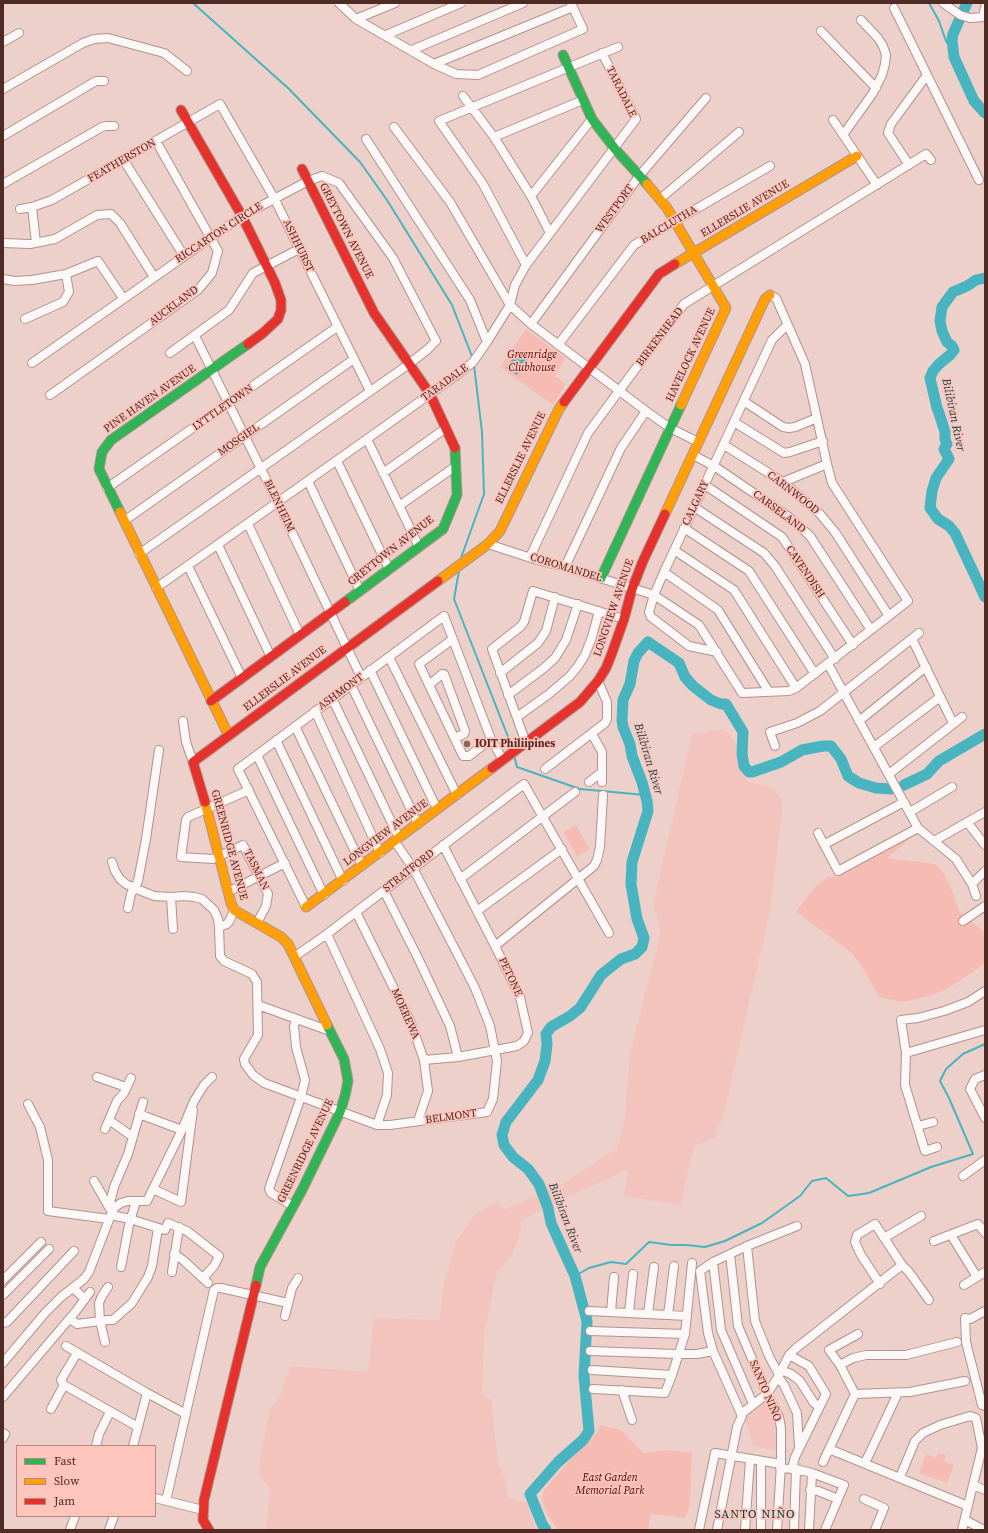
<!DOCTYPE html>
<meta charset="utf-8">
<style>
body{margin:0}
#map{position:relative;width:988px;height:1533px;overflow:hidden;background:#eed0cb;font-family:"Source Serif 4",serif}
canvas{display:block}
.frame{position:absolute;inset:0;border:4px solid #502b26;pointer-events:none}
.legend{position:absolute;left:16px;top:1445px;width:140px;height:72px;box-sizing:border-box;background:#fdc5bc;border:1px solid #b88780;margin:0;padding:5px 7px;list-style:none;font-size:12px;color:#502b26}
.legend li{display:flex;align-items:center;gap:8px;height:20px}
.legend b{width:20px;border:1px solid #b88780}
</style>
<div id="map">
<canvas width="988" height="1533"></canvas>
<div class="frame"></div>
<ul class="legend">
<li><b style="height:5px;background:#30b455"></b>Fast</li>
<li><b style="height:5px;background:#ff9f0a"></b>Slow</li>
<li><b style="height:5px;background:#e5322d"></b>Jam</li>
</ul>
</div>
<script>
const ctx = document.querySelector('canvas').getContext('2d');
ctx.lineJoin = 'round';
function fillPath(path, color) {
  ctx.fillStyle = color;
  ctx.fill(path, 'evenodd');
}
function shape(rows) {
  const path = new Path2D();
  for (const r of rows) {
    path.moveTo(r[0], r[1]);
    for (let i = 2; i < r.length; i += 2) path.lineTo(r[i], r[i + 1]);
  }
  return path;
}
function trace(path, color, width, dash) {
  ctx.strokeStyle = color;
  ctx.lineWidth = width;
  ctx.lineCap = dash ? 'butt' : 'round';
  ctx.setLineDash(dash || []);
  ctx.stroke(path);
}
function drawText(font, color, halo, rows, align = 'center') {
  ctx.font = font + ' "Source Serif 4",serif';
  ctx.lineWidth = 3.5;
  ctx.setLineDash([]);
  ctx.textBaseline = 'middle';
  ctx.strokeStyle = halo;
  ctx.fillStyle = color;
  for (const [text, x, y, turn = 0] of rows) {
    ctx.save();
    ctx.translate(x, y);
    ctx.rotate((+turn || 0) * Math.PI / 180);
    ctx.textAlign = isNaN(turn) ? turn : align;
    if (halo) ctx.strokeText(text, 0, 0);
    ctx.fillText(text, 0, 0);
    ctx.restore();
  }
}
fillPath(shape([
 [725,729,738,746,747,781,773,788,783,802,770,911,724,1113,714,1139,695,1145,688,1171,681,1205,624,1196,628,1170,561,1199,522,1220,520,1232,513,1254,497,1272,484,1335,482,1396,491,1399,498,1463,504,1475,508,1498,527,1503,536,1530,266,1530,271,1488,259,1476,260,1459,270,1409,279,1398,291,1366,368,1372,374,1318,439,1320,445,1280,456,1242,475,1214,499,1202,504,1210,562,1184,617,1149,624,1124,630,1054,661,932,653,905,692,734],
 [765,1399,774,1418,777,1430,778,1451,752,1446,752,1441,744,1414]
]), '#f3c4bd');
fillPath(shape([
 [526,329,565,358,555,376,566,384,553,405,500,367],
 [576,825,590,849,577,857,563,832],
 [917,833,887,858,935,864,941,869,950,886,959,911,985,933,985,963,973,972,946,990,925,997,903,1002,879,997,862,967,852,953,796,912,815,887,829,876,831,878],
 [600,1425,621,1430,643,1453,668,1450,692,1453,690,1505,685,1518,651,1514,648,1530,558,1530,547,1514,542,1500,544,1490,577,1452,599,1430],
 [938,1453,946,1455,944,1461,954,1465,947,1483,919,1473,926,1454,936,1458]
]), '#f6bcb3');
fillPath(shape([
 [518,350,529,358,526,363,530,366,526,372,521,369,517,375,506,368]
]), '#47b4c0');
trace(shape([
 [193,3,288,88,360,162,387,200,452,305,473,359],
 [929,3,939,21,946,41,948,44,952,45],
 [461,558,484,494,482,432,474,365],
 [459,571,454,599,512,747],
 [514,755,517,767,580,789,645,795],
 [575,1276,589,1268,611,1262,626,1264,649,1242,671,1245,686,1245,705,1247,725,1241,762,1223,800,1196,812,1181,826,1178,848,1196,869,1193,931,1167,973,1154,949,1098,940,1081,946,1069,963,1054,985,1044]
]), '#47b4c0', 2);
trace(shape([
 [967,3,953,34,952,40,954,57,974,101,985,113],
 [985,278,976,280,967,286,953,292,942,307,940,321,942,331,947,342,952,346,954,350,950,355,939,364,933,371,930,378,937,408,939,413,945,432,945,439,947,444,944,449,949,459,936,478,932,491,930,508,938,519,949,526,955,533,985,597],
 [904,785,927,774,939,761,985,734],
 [546,1530,542,1524,530,1494,558,1462,583,1440,589,1431,584,1376,587,1321,575,1276,551,1223,548,1208,539,1184,528,1169,513,1157,504,1145,502,1135,506,1122,538,1080,545,1061,547,1045,546,1034,551,1027,570,1016,580,1008,601,975,621,959,635,954,642,947,644,938,637,919,631,884,632,862,648,811,647,801,642,782,632,756,630,744,623,727,622,720,623,700,630,684,634,661,638,653,648,642,679,663,685,677,693,686,711,700,721,704,726,704,743,732,742,754,744,766,749,772,752,772,781,762,802,750,823,746,831,746,841,759,848,776,859,783,876,788,891,789]
]), '#47b4c0', 11);
const street = shape([
 [339,3,356,19,434,64,456,74,478,75,583,29,571,3],
 [943,3,960,15,970,18,985,17],
 [894,8,979,180],
 [983,17,985,7],
 [356,19,395,3],
 [821,31,876,88],
 [386,35,461,3],
 [3,42,19,33],
 [412,50,523,3],
 [434,64,573,7],
 [3,89,83,43,94,39,108,38,164,53,187,71],
 [463,96,494,137,531,196,550,233],
 [833,120,877,185],
 [394,127,450,202,510,305,531,324,646,411,670,428,698,442],
 [843,135,873,93,882,75,885,64,886,55,883,46,878,38,861,20],
 [3,136,96,81,104,81],
 [494,137,583,100],
 [366,139,470,300,487,342],
 [123,159,184,256],
 [909,165,888,133,891,124,927,75],
 [3,184,102,127,106,126,114,126],
 [531,196,592,119],
 [660,199,739,132],
 [32,207,36,243],
 [20,209,32,207,52,200,220,104,274,198,370,391],
 [3,243,30,244,55,239,97,215,111,214,120,223,154,277],
 [526,265,483,184,439,121,618,47],
 [3,279,15,281,32,280,66,274,98,261,123,298],
 [25,319,63,302,69,292,66,274],
 [531,324,640,175,706,98],
 [195,336,278,503,361,677],
 [558,345,634,245,770,166],
 [170,353,229,310,253,273,299,249],
 [32,363,242,216,308,181,322,176,339,183,393,258,436,341,428,349,409,364,139,554],
 [50,395,198,290,212,273,218,251,156,141],
 [745,402,783,427,789,428,795,427,817,418],
 [734,422,784,453,790,452,823,441],
 [367,439,419,547],
 [724,445,783,482,820,514,835,532,889,616],
 [693,455,714,466,789,517,810,536,871,630],
 [337,461,389,569],
 [383,473,446,428],
 [308,481,360,591],
 [783,482,827,464],
 [705,485,782,537,853,645],
 [107,488,337,327],
 [399,506,456,466],
 [694,507,764,553,775,566,835,659],
 [124,521,354,359],
 [248,524,300,635],
 [684,528,749,571,815,674],
 [488,544,537,560,565,567,654,595,699,625,742,693,789,691,796,688,908,601,832,483,827,464,805,364,776,298,770,295],
 [218,545,271,657],
 [674,550,734,590,796,688],
 [530,557,588,433,619,391,684,304,926,154,931,160],
 [188,566,242,678],
 [565,567,621,448,646,411],
 [664,572,718,610,769,692],
 [156,588,367,439,454,377,473,362,487,342,510,305,515,285,526,265,636,119,602,53],
 [453,639,419,664,463,756,469,756,491,739],
 [912,639,953,723],
 [717,652,689,646,651,617,649,612,654,595,664,572,772,340,787,325],
 [389,657,457,795],
 [828,664,918,828,956,859,972,884,976,896],
 [370,670,437,809],
 [500,673,538,643,546,631,555,597],
 [351,685,418,824],
 [429,685,442,674,444,674,465,731,464,734,455,738],
 [508,695,544,668,555,658,566,640,578,604],
 [332,698,399,838],
 [315,711,380,853],
 [517,717,549,694,570,676,578,666,585,655,592,637,599,611],
 [183,721,186,742,193,762],
 [859,721,926,667],
 [295,726,362,866],
 [592,734,602,752,602,782],
 [276,740,343,881],
 [526,743,492,649,520,627,524,622,533,591,624,619],
 [775,746,770,732,797,723,820,711,919,633],
 [874,747,940,697],
 [257,755,324,895],
 [545,769,605,723,607,719,607,702,598,681],
 [889,774,962,717],
 [589,782,602,772],
 [249,790,188,817,186,820,181,857,213,859,243,845,268,894,266,906,257,923],
 [910,812,952,787],
 [967,822,985,845],
 [818,833,838,871,918,828],
 [934,841,985,812],
 [825,844,904,802],
 [112,862,115,871,120,879,126,884,134,888,154,896,171,897,184,896,194,897,202,899,214,910,218,919,219,927,220,956,224,961,252,974,257,982,258,1035,244,1059,245,1064,253,1075,264,1083,377,1125,390,1125,487,1112,493,1099,497,1061,490,1026,475,988,413,868,395,842],
 [460,879,575,792],
 [972,884,985,871],
 [384,891,418,958,450,1026,458,1057],
 [228,892,285,863],
 [171,897,173,929],
 [306,907,238,769,444,616,491,739,503,760],
 [128,908,131,894,138,881,146,839,159,750],
 [477,911,562,849],
 [356,912,411,1023,424,1060,428,1091,418,1121],
 [963,921,985,906],
 [219,927,227,924,230,920,234,910],
 [327,934,380,1049,388,1073,387,1095,377,1125],
 [495,946,594,866,597,860,600,847,603,795],
 [294,957,327,934,524,784,609,933],
 [258,1005,330,1031],
 [906,1053,985,1030],
 [424,1060,458,1057,517,1046,524,1041,528,1033,520,997,495,946,443,845],
 [985,1075,975,1079,970,1089,985,1118],
 [97,1077,126,1087],
 [28,1104,40,1127,48,1160,48,1211,109,1219],
 [139,1114,182,1130],
 [109,1120,133,1137],
 [918,1126,933,1122],
 [105,1129,117,1101,124,1093,131,1078],
 [937,1147,925,1151,905,1085,906,1053,901,1020,918,1018,944,1011,968,1002,985,991],
 [963,1176,985,1160],
 [94,1181,110,1209],
 [153,1189,181,1202,193,1110],
 [293,1206,271,1193,269,1189,301,1097,305,1080,296,1047,294,1026,296,1019],
 [109,1207,114,1187,128,1154,143,1102],
 [111,1215,130,1219,165,1230,168,1223,187,1231,219,1256,214,1266,204,1277],
 [951,1235,977,1277],
 [884,1238,921,1216],
 [934,1241,978,1224,985,1233],
 [747,1246,755,1321,769,1356,779,1375],
 [174,1254,183,1260,208,1283],
 [730,1254,738,1326,767,1394,779,1417,781,1428,781,1464,777,1530],
 [713,1262,721,1330,753,1404],
 [121,1267,129,1225,136,1201],
 [172,1272,179,1227],
 [3,1280,41,1242],
 [880,1284,861,1255,855,1242,857,1235,875,1224,902,1265,909,1272,929,1300],
 [964,1285,985,1272],
 [73,1288,85,1299],
 [3,1295,49,1249],
 [589,1311,687,1316],
 [985,1311,970,1319,965,1318,966,1342,982,1405,985,1406],
 [611,1312,614,1277],
 [629,1313,633,1274],
 [648,1314,654,1267],
 [668,1315,674,1266],
 [285,1316,292,1288,298,1278],
 [70,1319,77,1324,108,1320,113,1320,132,1303,148,1277,152,1266,158,1228],
 [3,1323,7,1322,74,1251],
 [590,1331,685,1334],
 [105,1342,100,1321,99,1303,102,1296,108,1287],
 [66,1346,147,1393,186,1414],
 [590,1351,678,1354,697,1354,713,1351],
 [789,1355,809,1366,826,1394,795,1457,792,1469],
 [3,1363,45,1313,61,1297,84,1279,89,1272,112,1212,115,1207,121,1203,128,1201,147,1201,182,1130,194,1101,204,1085,212,1077],
 [840,1365,853,1358,866,1355,906,1355,957,1342],
 [592,1370,672,1375],
 [781,1370,791,1374,800,1381,814,1403,819,1407],
 [778,1377,784,1385,797,1413,799,1447],
 [64,1385,138,1427],
 [593,1389,665,1393,672,1375,685,1334,692,1263],
 [622,1390,632,1420],
 [855,1394,910,1392,965,1381],
 [3,1397,76,1311,90,1292],
 [51,1409,64,1385,61,1380,77,1353],
 [741,1414,767,1394,778,1377,789,1355,795,1349,902,1265],
 [3,1433,5,1434,3,1438],
 [96,1446,99,1434,110,1412],
 [133,1446,147,1393],
 [829,1449,968,1506],
 [823,1462,855,1394,840,1365,829,1350,858,1334],
 [865,1463,898,1393],
 [780,1468,796,1469,812,1473,844,1485,825,1530],
 [900,1477,915,1441,923,1433,940,1425,970,1416,976,1418,982,1448,962,1530],
 [973,1485,985,1490],
 [810,1490,818,1491,838,1499],
 [155,1498,203,1510],
 [864,1499,884,1508,875,1530],
 [166,1501,214,1290,217,1288,221,1288,288,1303],
 [965,1520,984,1530],
 [70,1530,75,1516],
 [109,1530,114,1516],
 [699,1530,715,1453,781,1464],
 [717,1530,737,1427,742,1416,713,1351,708,1333,700,1271,713,1262,747,1246,797,1226],
 [745,1530,750,1460],
 [761,1530,761,1462],
 [794,1530,796,1469],
 [809,1530,812,1473]
]);
const fast = shape([
 [563,55,592,119,615,149,647,184],
 [120,512,99,469,102,452,111,440,248,344],
 [601,578,681,405],
 [345,602,443,529,457,495,455,448],
 [256,1285,260,1267,302,1190,340,1112,345,1096,348,1081,344,1059,327,1025]
]);
const slow = shape([
 [647,184,667,208,726,308,681,405],
 [675,264,857,156],
 [120,512,229,736],
 [665,514,765,299,770,295],
 [438,581,488,544,500,531,559,409,564,402],
 [205,802,231,903,234,910,281,937,288,944,327,1025],
 [306,907,492,768]
]);
const jam = shape([
 [181,110,242,216,275,283,281,300,281,310,278,319,263,333,248,344],
 [302,169,374,313,430,394,455,448],
 [564,402,659,274,675,264],
 [211,701,345,602],
 [492,768,580,702,598,681,606,668,612,653,624,619,632,589,643,561,665,514],
 [205,802,193,762,438,581],
 [209,1530,203,1520,204,1500,256,1285]
]);
trace(street, '#b0938e', 10);
trace(fast, '#b0938e', 11);
trace(slow, '#b0938e', 11);
trace(jam, '#b0938e', 11);
trace(street, '#fcf8f7', 8);
trace(fast, '#30b455', 9);
trace(slow, '#ff9f0a', 9);
trace(jam, '#e5322d', 9);
for (const [x, y, r, color] of [
 [467,744,4,"#876560"]
]) {
  const dot = new Path2D();
  dot.arc(x, y, r, 0, 2 * Math.PI);
  ctx.fillStyle = color;
  ctx.fill(dot);
  trace(dot, '#fdc5bc', 1.5);
}
drawText('11px', '#502b26', '#fdc5bc', [
 ["TARADALE",621,92,64],
 ["FEATHERSTON",122,161,-30],
 ["WESTPORT",615,209,-54],
 ["ELLERSLIE AVENUE",745,209,-31],
 ["BALCLUTHA",669,225,-31],
 ["GREYTOWN AVENUE",346,231,63],
 ["RICCARTON CIRCLE",219,233,-33],
 ["ASHHURST",298,246,64],
 ["AUCKLAND",174,306,-37],
 ["BIRKENHEAD",660,337,-53],
 ["HAVELOCK AVENUE",691,355,-65],
 ["TARADALE",445,383,-36],
 ["PINE HAVEN AVENUE",150,399,-35],
 ["LYTTLETOWN",223,408,-35],
 ["MOSGIEL",239,440,-35],
 ["ELLERSLIE AVENUE",521,458,-64],
 ["CARNWOOD",793,493,38],
 ["CALGARY",696,503,-65],
 ["BLENHEIM",279,506,64],
 ["CARSELAND",779,512,37],
 ["GREYTOWN AVENUE",391,551,-38],
 ["COROMANDEL",566,568,17],
 ["CAVENDISH",805,572,56],
 ["LONGVIEW AVENUE",614,608,-71],
 ["ELLERSLIE AVENUE",285,679,-37],
 ["ASHMONT",341,692,-36],
 ["LONGVIEW AVENUE",386,833,-37],
 ["GREENRIDGE AVENUE",229,845,75],
 ["TASMAN",256,870,64],
 ["STRATFORD",409,871,-38],
 ["PETONE",510,977,65],
 ["MOEREWA",405,1014,66],
 ["BELMONT",451,1117,-8],
 ["GREENRIDGE AVENUE",306,1151,-64],
 ["SANTO NIÑO",765,1391,67]
]);
drawText('italic 11px', '#570102', '#fdc5bc', [
 ["Greenridge",532,355],
 ["Clubhouse",532,368],
 ["East Garden",610,1478],
 ["Memorial Park",610,1491]
]);
drawText('bold 11px', '#502b26', '#fdc5bc', [
 ["IOIT Philiipines",475,744]
], 'left');
drawText('italic 12px', '#0d4850', '#fdc5bc', [
 ["Bilibiran River",953,415,78],
 ["Bilibiran River",648,759,73],
 ["Bilibiran River",565,1218,69]
]);
ctx.letterSpacing = '1px';
drawText('12px', '#00424a', '#fdc5bc', [
 ["SANTO NIÑO",755,1515]
]);
ctx.letterSpacing = '0px';
</script>
